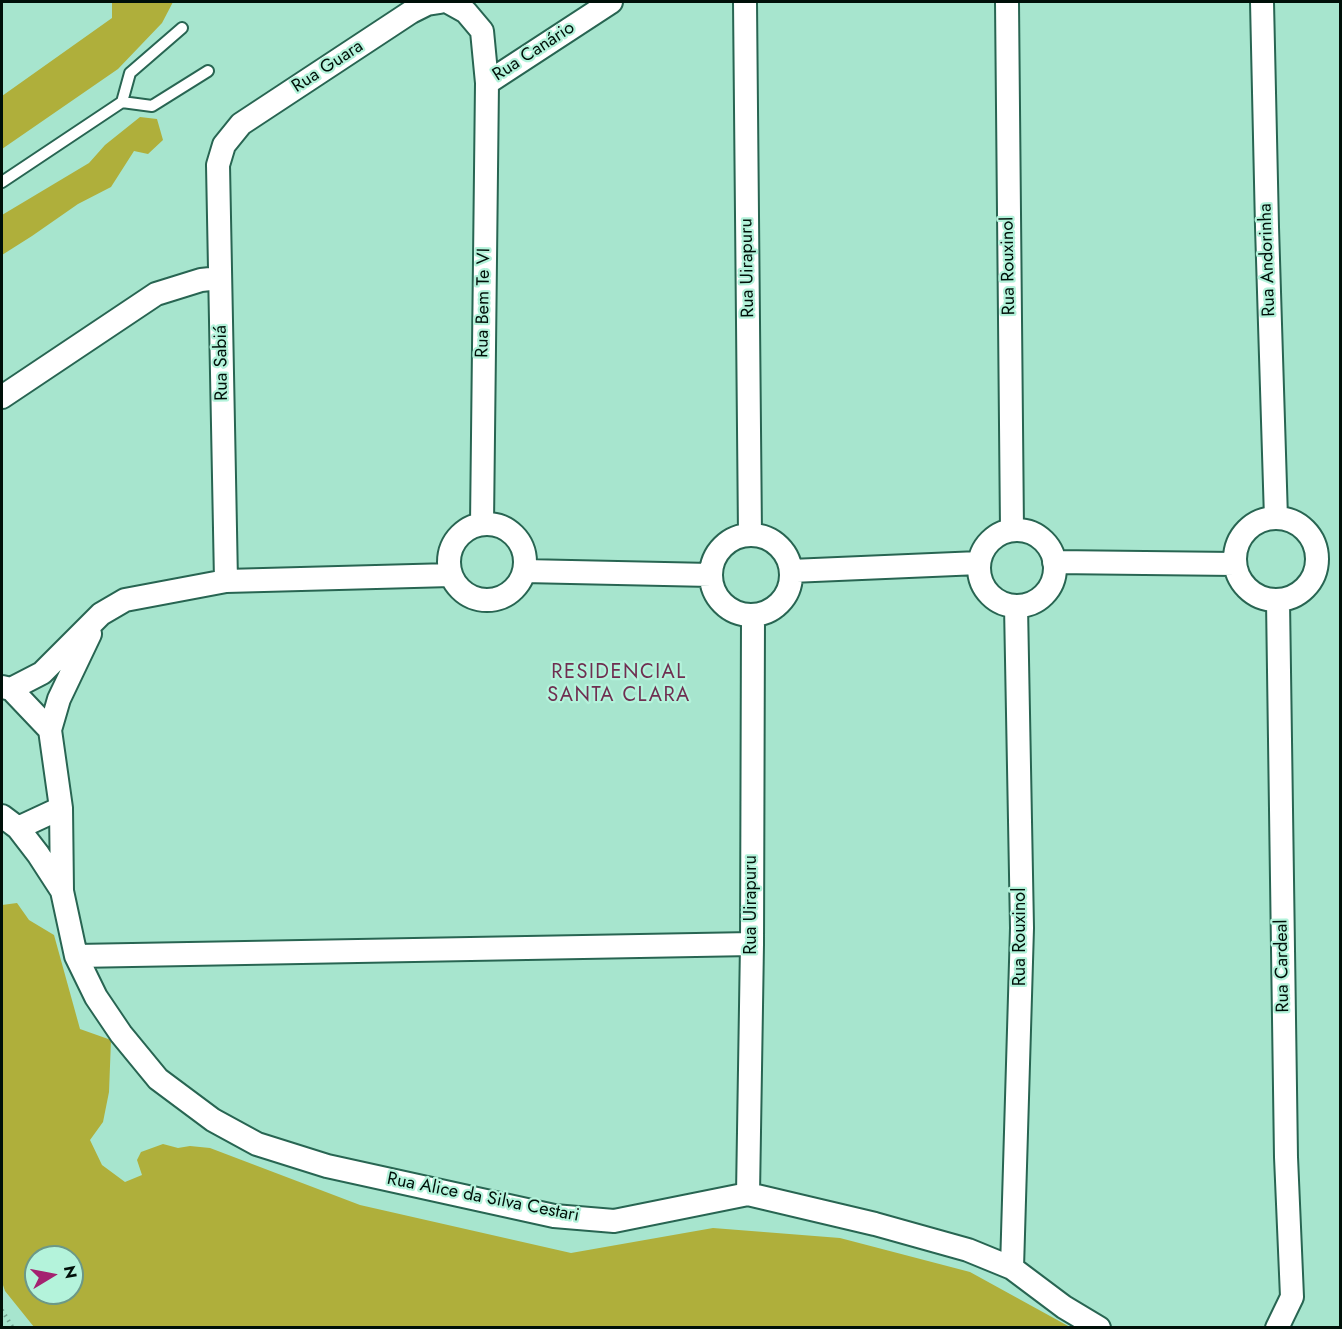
<!DOCTYPE html>
<meta charset="utf-8">
<style>
body{margin:0}
#map{position:relative;width:1342px;height:1329px;overflow:hidden;background:#a7e5ce;font-family:Jost,sans-serif}
canvas{display:block}
.frame{position:absolute;inset:0;border:3px solid #001009;pointer-events:none}
.north{position:absolute;left:24px;top:1245px;width:60px;height:60px;box-sizing:border-box;background:#b4f3db;border:2px solid #6c9887;border-radius:50%;rotate:80deg;font-size:16px;font-weight:700;line-height:24px;text-align:center;color:#001009}
.north::after{content:'';display:block;margin:auto;width:21px;height:27px;background:#a42270;clip-path:polygon(50% 0,100% 100%,50% 72%,0 100%)}
</style>
<div id="map">
<canvas width="1342" height="1329"></canvas>
<div class="frame"></div>
<div class="north">N</div>
</div>
<script>
const ctx = document.querySelector('canvas').getContext('2d');
ctx.lineJoin = 'round';
function fillPath(path, color) {
  ctx.fillStyle = color;
  ctx.fill(path, 'evenodd');
}
function shape(rows) {
  const path = new Path2D();
  for (const r of rows) {
    if (r.length === 3) {
      path.moveTo(r[0] + r[2], r[1]);
      path.arc(r[0], r[1], r[2], 0, 2 * Math.PI);
      continue;
    }
    path.moveTo(r[0], r[1]);
    for (let i = 2; i < r.length; i += 2) path.lineTo(r[i], r[i + 1]);
  }
  return path;
}
function trace(path, color, width, dash) {
  ctx.strokeStyle = color;
  ctx.lineWidth = width;
  ctx.lineCap = dash ? 'butt' : 'round';
  ctx.setLineDash(dash || []);
  ctx.stroke(path);
}
function drawText(font, color, halo, rows, align = 'center') {
  ctx.font = font + ' Jost,sans-serif';
  ctx.lineWidth = 4.5;
  ctx.setLineDash([]);
  ctx.textBaseline = 'middle';
  ctx.strokeStyle = halo;
  ctx.fillStyle = color;
  for (const [text, x, y, turn = 0] of rows) {
    ctx.save();
    ctx.translate(x, y);
    ctx.rotate((+turn || 0) * Math.PI / 180);
    ctx.textAlign = isNaN(turn) ? turn : align;
    if (halo) ctx.strokeText(text, 0, 0);
    ctx.fillText(text, 0, 0);
    ctx.restore();
  }
}
fillPath(shape([
 [112,2,173,2,162,23,118,69,2,149,2,96,112,18],
 [140,117,157,119,163,140,148,154,134,151,111,187,78,204,32,236,2,255,2,215,89,163,105,145],
 [17,903,29,920,54,935,80,1029,111,1040,109,1092,103,1122,90,1140,102,1165,125,1182,142,1175,137,1160,141,1152,163,1144,178,1148,190,1146,210,1148,360,1205,571,1253,713,1228,840,1238,970,1272,1070,1327,34,1327,5,1291,2,1282,2,905],
 [36,1257,72,1257,72,1293,36,1293]
]), '#afaf3b');
const service = shape([
 [122,102,152,106,208,71],
 [2,182,122,102,130,73,182,28]
]);
const minor = shape([
 [448,2,466,12,482,31,487,83,482,524],
 [745,2,750,535],
 [1007,2,1012,530],
 [1262,2,1267,227,1276,518],
 [487,83,611,2],
 [2,397,156,294,201,280,220,278],
 [1276,559,41],
 [487,562,38],
 [1017,568,38],
 [751,575,40],
 [1054,562,1235,564],
 [524,571,711,575],
 [791,571,979,563],
 [226,581,218,165,224,145,241,124,411,12,427,4,440,2],
 [2,687,11,689,50,730,61,808,18,828,2,816],
 [11,689,42,673,101,614,125,600,226,581,451,575],
 [50,730,59,699,90,634],
 [61,808,62,891,76,956,96,997,121,1034,158,1079,213,1120,257,1144,327,1166,554,1216,614,1221,748,1194,875,1224,968,1250,1012,1268,1064,1307,1099,1328],
 [18,828,38,854,62,891],
 [76,956,752,944],
 [748,1194,752,944,753,616],
 [1012,1268,1022,928,1016,606],
 [1277,1328,1292,1297,1286,1157,1278,601]
]);
trace(service, '#286552', 14);
trace(minor, '#286552', 26);
trace(shape([
 [2,1310,13,1328]
]), '#74a391', 4, [1.5, 4.5]);
trace(service, '#fff', 10);
trace(minor, '#fff', 22);
drawText('18px', '#001009', '#b4f3db', [
 ["Rua Canário",534,52,-33],
 ["Rua Guara",328,67,-33],
 ["Rua Andorinha",1268,260,-92],
 ["Rua Rouxinol",1009,266,-91],
 ["Rua Uirapuru",748,268,-91],
 ["Rua Bem Te VI",484,303,-89],
 ["Rua Sabiá",222,363,-91],
 ["Rua Uirapuru",752,905,-90],
 ["Rua Rouxinol",1021,937,-90],
 ["Rua Cardeal",1283,966,-91],
 ["Rua Alice da Silva Cestari",483,1198,11]
]);
ctx.letterSpacing = '1.5px';
drawText('20px', '#6f2f51', '#b4f3db', [
 ["RESIDENCIAL",619,673],
 ["SANTA CLARA",619,696]
]);
ctx.letterSpacing = '0px';
</script>
